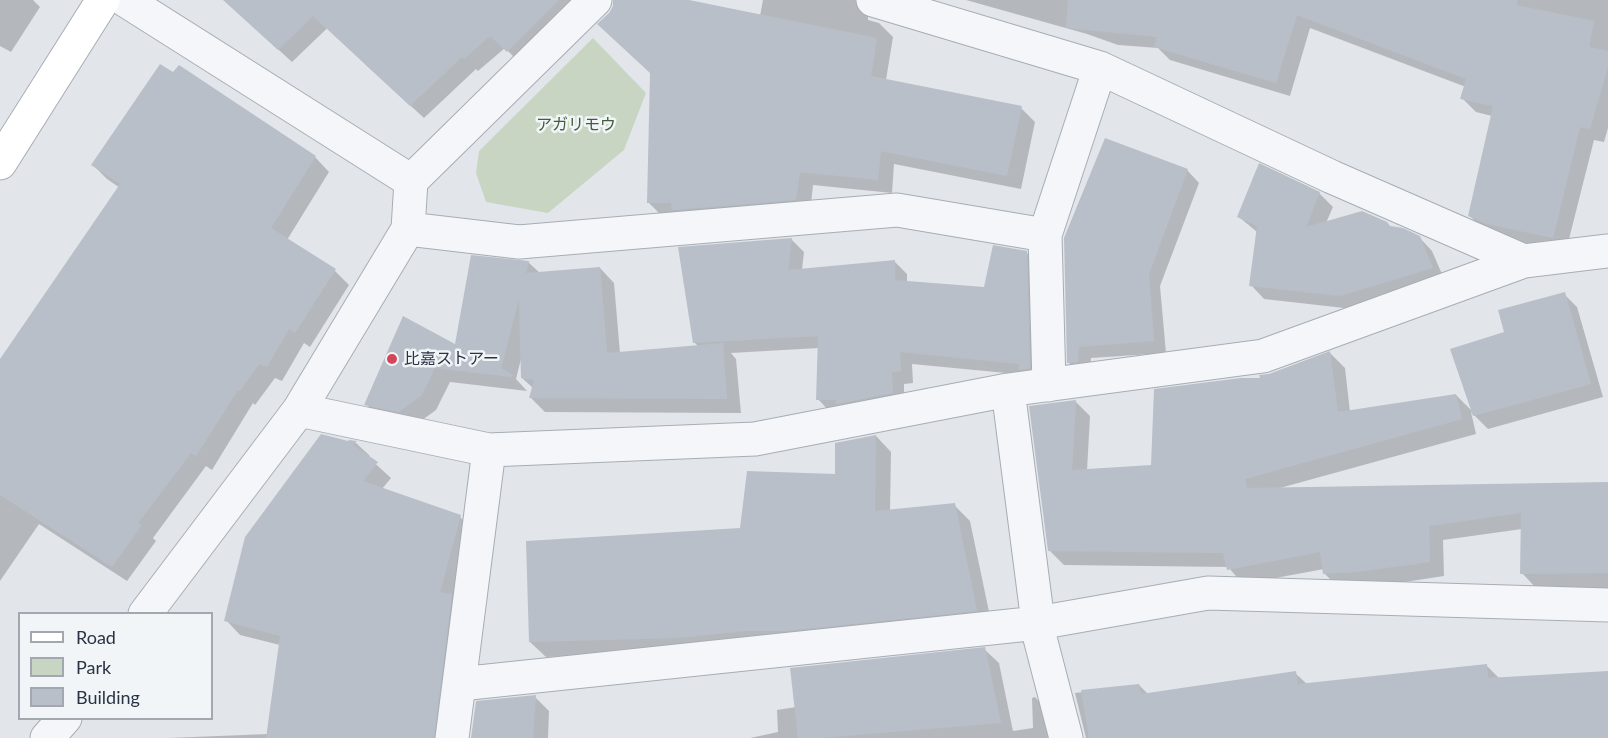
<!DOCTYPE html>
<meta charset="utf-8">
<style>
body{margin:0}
#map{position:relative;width:1608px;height:738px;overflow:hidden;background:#e2e6eb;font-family:Lato,sans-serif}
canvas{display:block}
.legend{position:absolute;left:18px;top:612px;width:195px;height:108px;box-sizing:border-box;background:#f2f5f8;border:2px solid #a2a7b0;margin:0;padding:8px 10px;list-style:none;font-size:18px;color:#2a3343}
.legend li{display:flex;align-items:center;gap:12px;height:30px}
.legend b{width:30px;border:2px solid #a2a7b0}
</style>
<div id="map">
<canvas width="1608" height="738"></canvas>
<ul class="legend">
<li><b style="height:8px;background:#fff"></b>Road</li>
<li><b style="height:16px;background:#c8d5c3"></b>Park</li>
<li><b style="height:16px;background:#b9bfc8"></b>Building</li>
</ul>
</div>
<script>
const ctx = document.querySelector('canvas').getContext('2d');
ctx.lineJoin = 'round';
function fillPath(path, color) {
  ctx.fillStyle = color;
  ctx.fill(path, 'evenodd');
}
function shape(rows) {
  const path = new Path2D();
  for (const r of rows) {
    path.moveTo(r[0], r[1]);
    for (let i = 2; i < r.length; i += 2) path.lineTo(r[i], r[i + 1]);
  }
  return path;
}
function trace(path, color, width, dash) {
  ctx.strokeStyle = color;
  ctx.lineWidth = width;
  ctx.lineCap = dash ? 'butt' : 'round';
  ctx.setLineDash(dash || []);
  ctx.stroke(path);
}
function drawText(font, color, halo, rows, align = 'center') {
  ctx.font = font + ' Lato,"Noto Sans JP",sans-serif';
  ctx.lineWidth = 5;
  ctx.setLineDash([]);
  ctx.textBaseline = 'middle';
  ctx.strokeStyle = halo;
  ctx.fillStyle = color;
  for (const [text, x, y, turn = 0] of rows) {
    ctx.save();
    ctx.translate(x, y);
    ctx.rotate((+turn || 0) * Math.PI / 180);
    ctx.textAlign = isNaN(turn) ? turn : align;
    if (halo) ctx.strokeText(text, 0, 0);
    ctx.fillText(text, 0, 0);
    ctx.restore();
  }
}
fillPath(shape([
 [593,38,646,93,624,150,548,213,486,202,476,173,479,151]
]), '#c8d5c3');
fillPath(shape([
 [0,0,33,0,40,7,11,52,0,46],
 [224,0,330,0,343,13,292,62],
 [435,0,586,0,521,64,505,48,478,71,476,69,424,118,365,64],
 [648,0,681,0,760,16,763,0,874,0,868,10,868,20,879,23,893,37,886,80,1021,108,1035,122,1021,189,894,164,892,193,813,185,810,213,662,216,648,202,652,73],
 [966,0,1608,0,1608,128,1604,142,1594,140,1566,251,1502,238,1483,229,1469,215,1492,116,1476,112,1462,98,1466,87,1310,28,1290,96,1170,60,1158,48,1118,45,1087,34],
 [315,157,329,172,287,240,335,271,349,285,310,347,304,343,282,381,275,378,255,405,253,403,212,470,206,466,153,538,156,541,127,581,39,524,0,581,0,362,120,188,107,179,93,165],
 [1187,170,1199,183,1160,286,1166,353,1091,358,1090,373,1081,375,1069,363],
 [1319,193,1333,207,1326,223,1391,228,1419,237,1432,251,1445,281,1353,309,1264,299,1251,285,1257,232,1239,217],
 [791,239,804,252,802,270,894,261,907,274,907,283,985,289,1026,252,1039,265,1042,380,1027,375,912,364,913,383,904,384,904,405,830,412,818,399,819,348,731,353,736,359,741,413,545,412,531,398,533,388,522,378,521,359,516,379,527,391,450,382,436,410,414,426,381,419,366,404,456,346,528,262,540,273,600,268,614,283,620,353,698,346,694,342],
 [1564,294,1577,307,1603,397,1488,429,1471,412,1476,434,1280,488,1608,483,1608,588,1536,588,1522,573,1522,529,1443,540,1444,576,1372,587,1339,588,1324,573,1324,569,1243,584,1228,567,1064,565,1049,550,1075,401,1090,416,1087,471,1153,467,1262,379,1330,353,1345,368,1350,412,1456,395,1474,413,1506,333],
 [876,436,891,452,890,511,954,505,970,521,992,626,693,652,546,657,530,642,741,530,836,476],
 [350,441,356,443,370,456,368,457,391,478,382,489,460,517,474,531,449,738,168,738,268,734,280,645,240,635,226,620],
 [984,649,999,663,1013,731,1033,728,1032,698,1035,697,1049,712,1056,738,750,738,778,732,777,710,796,707],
 [1486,665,1500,679,1608,673,1608,738,1086,738,1075,693,1139,685,1148,694,1295,673,1307,684],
 [535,697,549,711,548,738,472,738]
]), '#0003');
fillPath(shape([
 [223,0,559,0,507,52,490,36,464,59,462,57,410,106,313,16,278,50],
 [613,0,689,0,877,38,871,76,1022,106,1007,176,881,151,878,180,800,172,796,200,672,210,671,203,647,203,650,73,597,24,609,13,613,6],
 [1068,0,1518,0,1516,5,1594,21,1589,47,1608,51,1608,67,1590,129,1580,127,1553,238,1487,224,1468,216,1493,106,1460,99,1466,79,1297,15,1276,83,1154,47,1157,37,1066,28],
 [160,64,173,72,179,65,316,156,271,228,336,269,295,333,289,329,267,367,259,364,240,391,238,390,196,456,191,453,138,523,142,525,112,567,0,495,0,359,120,184,91,165],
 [1105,138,1188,169,1149,274,1154,341,1079,347,1078,362,1067,363,1064,238],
 [1259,163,1320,192,1306,227,1362,211,1387,222,1390,226,1403,228,1420,236,1433,268,1340,296,1249,286,1257,226,1237,217],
 [792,238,788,270,895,260,895,280,984,287,993,245,1027,251,1030,368,1019,370,1019,364,900,352,901,371,892,372,893,393,836,404,836,400,816,400,818,336,693,343,678,247],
 [471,255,529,261,526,273,600,267,607,353,723,343,727,399,529,398,534,380,521,378,519,299,501,368,513,375,512,377,435,368,422,395,399,412,364,405,403,316,455,344],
 [1565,292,1591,384,1473,416,1450,349,1504,332,1498,310],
 [1330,351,1338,412,1456,394,1462,419,1245,479,1247,488,1608,482,1608,573,1520,574,1521,513,1429,526,1430,562,1357,572,1323,574,1320,552,1227,570,1223,553,1048,551,1029,406,1076,400,1072,470,1151,465,1154,389,1241,378,1260,378,1259,375,1269,374],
 [321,434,348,441,349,440,357,441,353,445,378,462,363,481,461,515,440,592,452,594,434,738,266,738,280,636,224,621,245,537],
 [876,435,875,511,955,503,977,611,786,631,745,631,676,638,529,642,526,541,740,528,747,471,835,474,835,443],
 [985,647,1001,723,820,738,798,738,790,668],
 [1487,664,1488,678,1608,671,1608,738,1089,738,1081,690,1139,684,1141,694,1296,671,1298,684],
 [536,695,533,738,471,738,476,701]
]), '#b9bfc8');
const street = shape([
 [125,0,411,181],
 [873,0,1100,68,1332,177,1524,261],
 [408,229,519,242,897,210,1045,235],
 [1049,385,1045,235,1100,68],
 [1008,390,1040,638,1066,738],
 [299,410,489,450,755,439,1008,390,1263,356,1524,261,1608,251],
 [145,614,299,410,408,229,411,181,595,0],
 [460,684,1038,623,1208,593,1608,605],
 [47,738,65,718],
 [452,738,489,450]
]);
const secondary = shape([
 [0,163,103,0]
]);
trace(street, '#a7adb5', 35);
trace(secondary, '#a7adb5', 35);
trace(street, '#f5f6f9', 33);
trace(secondary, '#fff', 33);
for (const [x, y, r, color] of [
 [392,359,6,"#d1465a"]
]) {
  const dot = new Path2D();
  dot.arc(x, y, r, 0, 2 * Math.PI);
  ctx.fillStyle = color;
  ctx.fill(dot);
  trace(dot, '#f2f5f8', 2);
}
drawText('16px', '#3e5f37', '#f2f5f8', [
 ["アガリモウ",576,125]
]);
drawText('16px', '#2a3343', '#f2f5f8', [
 ["比嘉ストアー",404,359]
], 'left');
</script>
